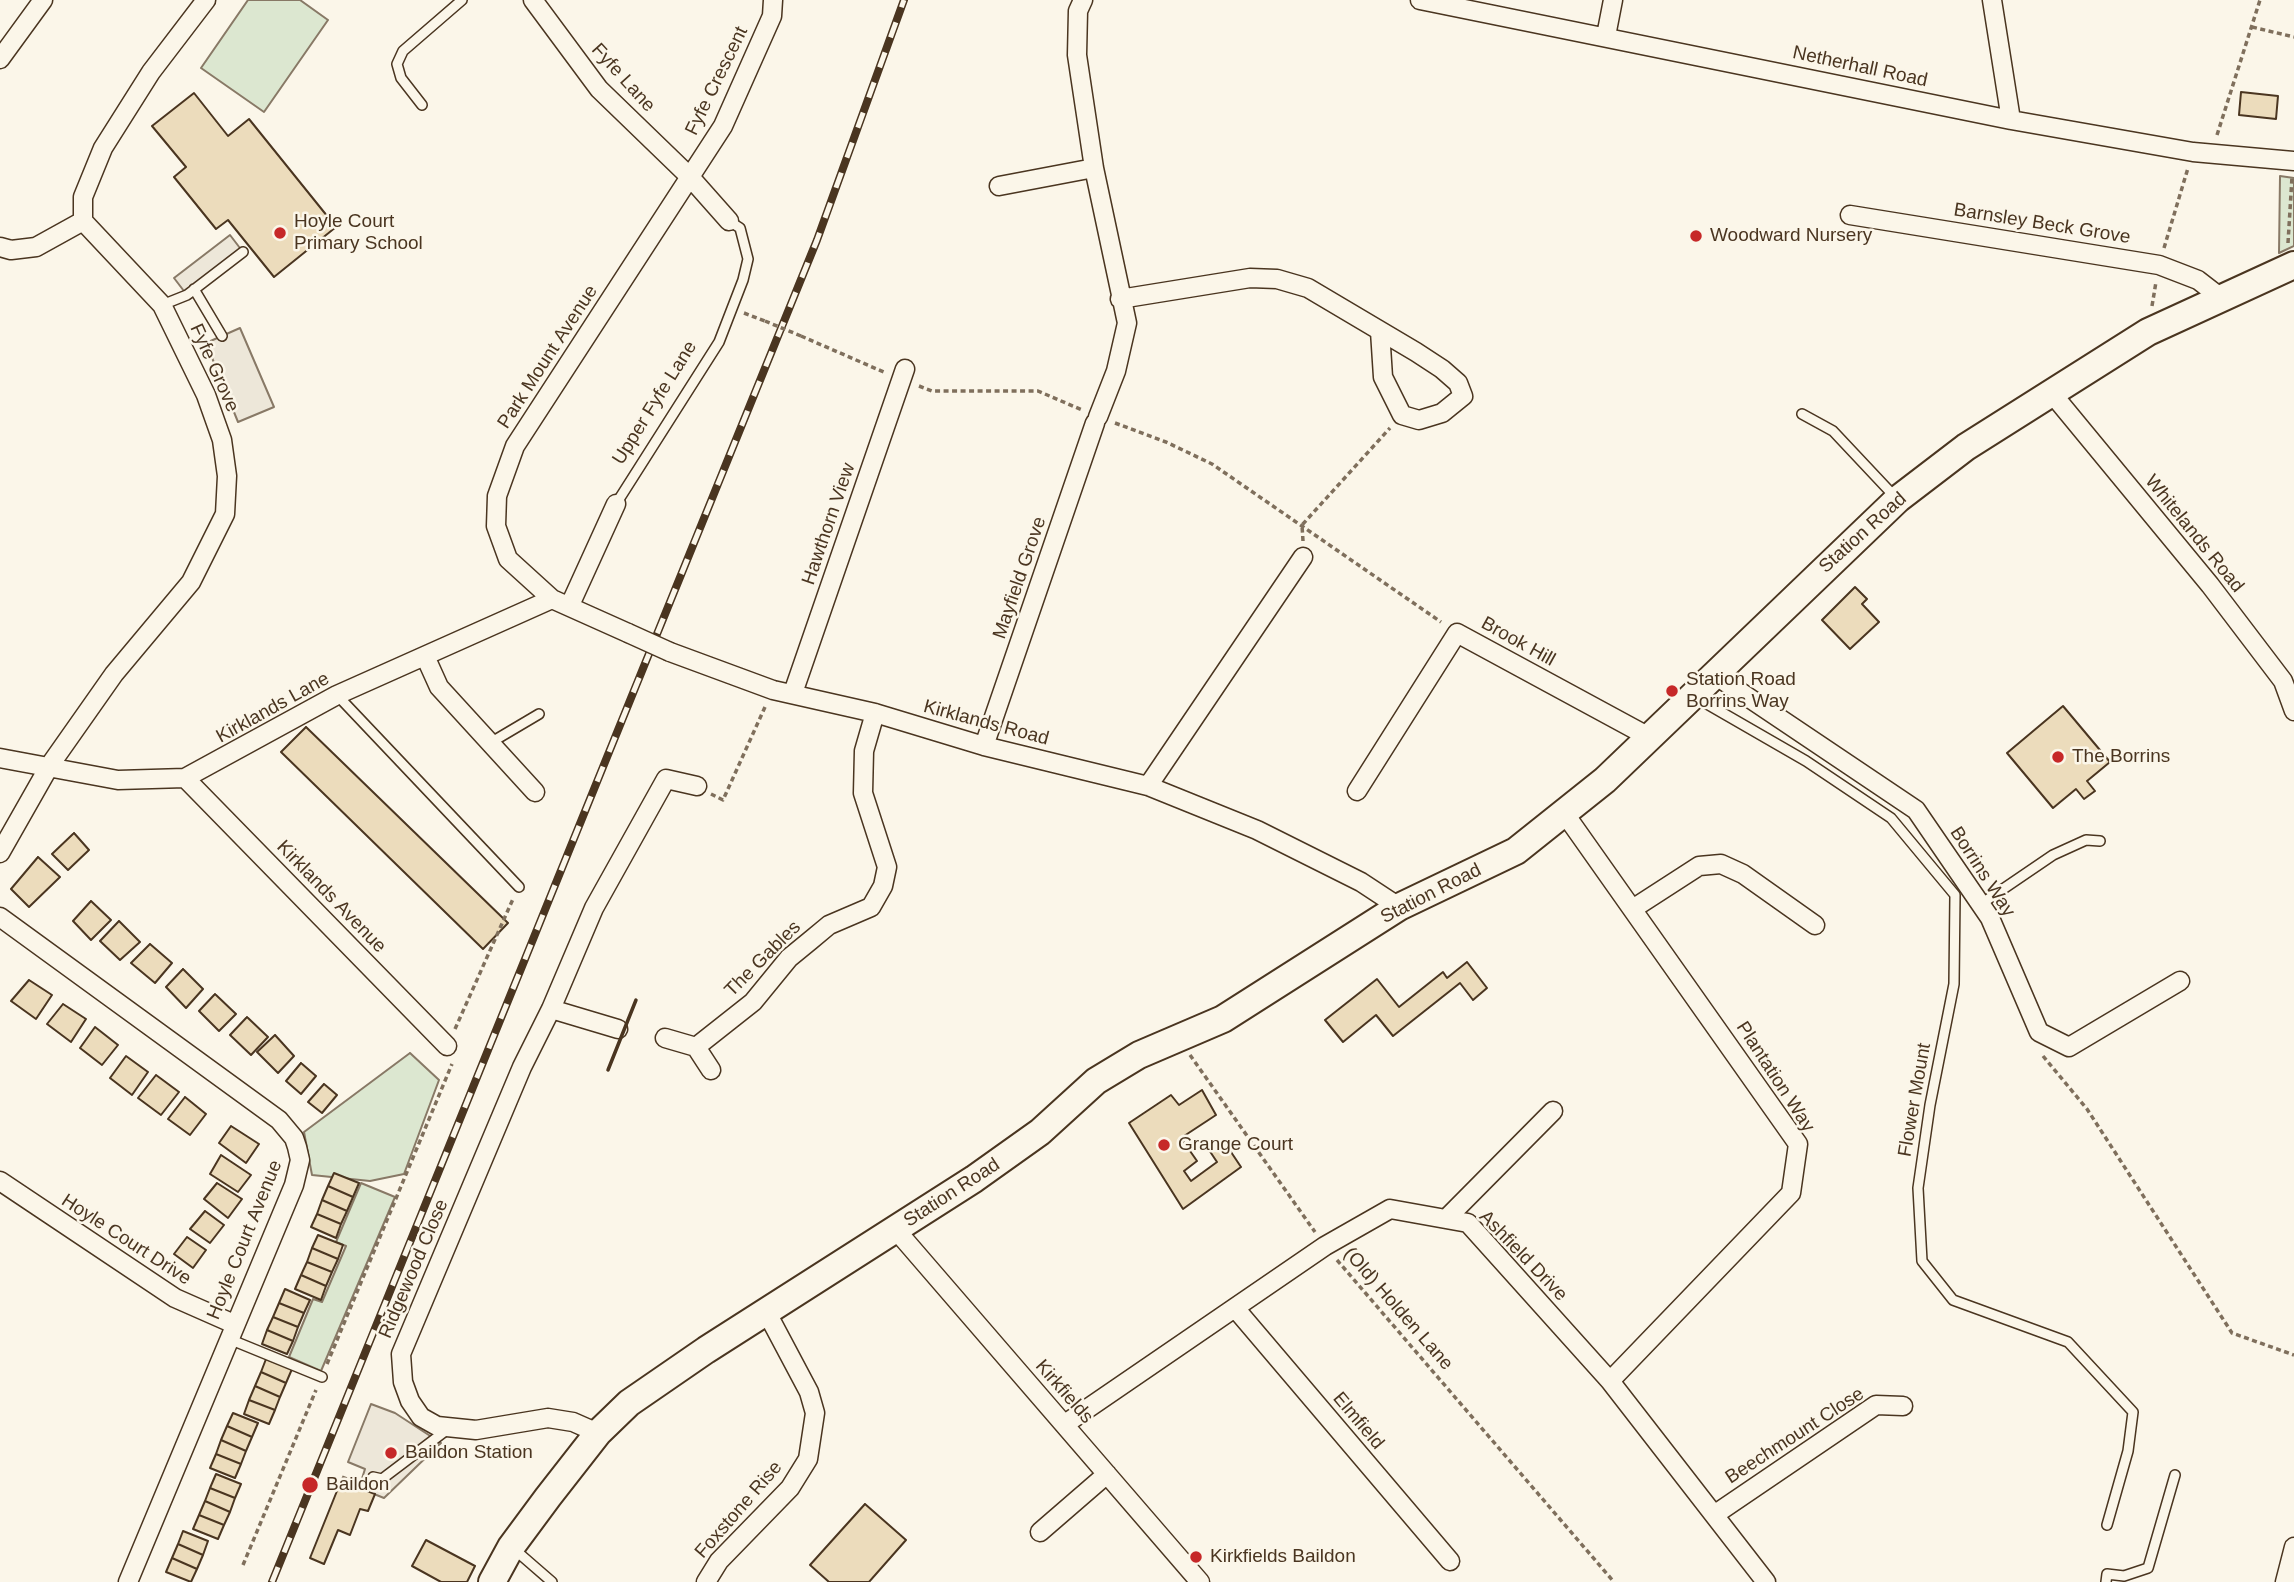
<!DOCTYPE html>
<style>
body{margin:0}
canvas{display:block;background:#fbf6e9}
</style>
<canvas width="2294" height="1582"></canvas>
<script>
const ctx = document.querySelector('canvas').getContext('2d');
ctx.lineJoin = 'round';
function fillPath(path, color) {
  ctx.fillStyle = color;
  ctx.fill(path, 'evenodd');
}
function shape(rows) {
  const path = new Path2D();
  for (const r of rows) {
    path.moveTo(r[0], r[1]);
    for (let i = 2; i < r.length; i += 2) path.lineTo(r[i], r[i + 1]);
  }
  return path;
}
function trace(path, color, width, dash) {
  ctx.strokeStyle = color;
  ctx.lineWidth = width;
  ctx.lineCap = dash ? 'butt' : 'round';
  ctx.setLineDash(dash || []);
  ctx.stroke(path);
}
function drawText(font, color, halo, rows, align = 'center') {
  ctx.font = font + ' Helvetica,sans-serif';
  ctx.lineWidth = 5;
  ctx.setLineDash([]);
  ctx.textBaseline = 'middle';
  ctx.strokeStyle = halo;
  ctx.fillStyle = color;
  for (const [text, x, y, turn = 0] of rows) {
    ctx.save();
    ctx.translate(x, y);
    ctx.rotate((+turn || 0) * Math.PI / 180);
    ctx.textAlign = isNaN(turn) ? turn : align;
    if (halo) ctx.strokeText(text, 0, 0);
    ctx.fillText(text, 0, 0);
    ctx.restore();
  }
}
const green = shape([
 [248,0,300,0,328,20,264,112,201,68,248,0],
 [2280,176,2294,178,2294,246,2279,253,2280,176],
 [410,1053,439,1080,404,1174,370,1181,312,1175,304,1132,410,1053],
 [361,1183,395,1197,321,1371,289,1357,313,1299,322,1302,346,1246,336,1242,361,1183]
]);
fillPath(green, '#dce7d0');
trace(green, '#887966', 2);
const parking = shape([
 [230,235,243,252,187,295,174,278,230,235],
 [240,328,274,407,238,422,206,343,240,328],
 [371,1404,395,1413,441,1443,384,1498,359,1488,365,1469,348,1462,371,1404]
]);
fillPath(parking, '#ede7d9');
trace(parking, '#887966', 2);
const building = shape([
 [2241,92,2278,96,2276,119,2239,115,2241,92],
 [194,93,228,136,249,119,336,227,274,277,228,220,216,229,174,177,186,167,152,126,194,93],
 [1855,587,1867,599,1862,604,1879,622,1850,649,1822,620,1855,587],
 [2063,706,2110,762,2087,781,2095,791,2084,799,2076,789,2053,808,2007,753,2063,706],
 [306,727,508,923,483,949,281,752,306,727],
 [74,833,89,850,68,870,52,854,74,833],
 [38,857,60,877,29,907,11,889,38,857],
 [91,901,111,920,91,940,73,921,91,901],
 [119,921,140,942,120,960,100,941,119,921],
 [150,944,172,963,155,983,131,963,150,944],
 [1467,962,1487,988,1473,1000,1460,983,1393,1036,1376,1015,1343,1042,1325,1020,1377,979,1399,1007,1443,972,1447,978,1467,962],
 [183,969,203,989,186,1008,166,987,183,969],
 [29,980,52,995,36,1019,11,1001,29,980],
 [215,994,236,1014,219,1031,199,1011,215,994],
 [63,1004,86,1019,71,1042,47,1024,63,1004],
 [247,1017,268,1037,251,1055,230,1035,247,1017],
 [95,1027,118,1045,102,1065,80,1048,95,1027],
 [275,1035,294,1056,278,1073,257,1052,275,1035],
 [126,1056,148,1072,132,1095,110,1078,126,1056],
 [301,1063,316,1076,301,1094,286,1081,301,1063],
 [156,1075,179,1092,161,1115,138,1098,156,1075],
 [324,1084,337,1095,322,1113,308,1102,324,1084],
 [1202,1090,1216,1115,1181,1138,1197,1161,1184,1171,1191,1181,1217,1162,1209,1150,1223,1140,1241,1167,1183,1209,1129,1123,1171,1095,1179,1105,1202,1090],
 [185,1097,206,1114,190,1135,168,1119,185,1097],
 [231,1126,259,1144,246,1163,219,1143,231,1126],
 [221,1155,251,1175,238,1192,210,1174,221,1155],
 [334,1173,359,1183,353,1197,328,1186,334,1173],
 [217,1183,242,1199,228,1218,204,1199,217,1183],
 [328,1186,353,1197,347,1211,322,1200,328,1186],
 [322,1200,347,1211,341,1224,317,1214,322,1200],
 [205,1211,224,1225,210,1243,190,1229,205,1211],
 [317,1214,341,1224,336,1238,311,1227,317,1214],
 [318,1235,343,1245,338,1259,312,1248,318,1235],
 [187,1237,206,1250,193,1268,174,1254,187,1237],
 [312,1248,338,1259,332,1272,307,1262,312,1248],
 [307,1262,332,1272,326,1286,301,1275,307,1262],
 [301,1275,326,1286,321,1300,295,1289,301,1275],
 [285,1289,310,1300,304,1313,279,1303,285,1289],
 [279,1303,304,1313,298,1327,273,1317,279,1303],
 [273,1317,298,1327,293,1341,267,1330,273,1317],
 [267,1330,293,1341,287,1354,262,1344,267,1330],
 [266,1359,292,1369,286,1383,261,1372,266,1359],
 [261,1372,286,1383,280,1397,255,1386,261,1372],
 [255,1386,280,1397,275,1410,249,1400,255,1386],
 [249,1400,275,1410,269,1424,244,1414,249,1400],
 [233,1413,258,1423,252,1437,227,1426,233,1413],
 [227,1426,252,1437,246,1451,221,1440,227,1426],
 [221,1440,246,1451,241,1464,216,1454,221,1440],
 [216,1454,241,1464,235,1478,210,1468,216,1454],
 [216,1474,241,1484,235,1498,210,1488,216,1474],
 [341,1481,375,1494,368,1511,360,1509,350,1535,338,1530,324,1564,310,1558,341,1481],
 [210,1488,235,1498,230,1512,205,1501,210,1488],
 [205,1501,230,1512,224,1525,199,1515,205,1501],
 [865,1504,906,1540,869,1582,829,1582,810,1565,865,1504],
 [199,1515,224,1525,218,1539,193,1529,199,1515],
 [183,1531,208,1541,203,1555,178,1544,183,1531],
 [426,1540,475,1566,467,1582,441,1582,412,1566,426,1540],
 [178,1544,203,1555,197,1569,172,1558,178,1544],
 [172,1558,197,1569,191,1582,166,1572,172,1558]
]);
fillPath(building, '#ecdcbc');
trace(building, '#4a3520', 2);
const lane = shape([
 [422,105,401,78,397,64,403,51,462,0],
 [194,289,222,336],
 [162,305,187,295,243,252],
 [1802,414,1833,431,1896,498],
 [616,504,719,342,743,280,748,259,740,228,729,221],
 [337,695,519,887],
 [1695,697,1806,761,1891,818,1955,895,1954,984,1930,1105,1918,1188,1922,1261,1953,1300,2068,1342,2133,1412,2128,1451,2107,1525],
 [490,743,539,714],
 [1981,904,2053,855,2086,840,2100,841],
 [229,1339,322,1377],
 [373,1477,382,1479,448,1429],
 [514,1549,552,1582],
 [2106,1582,2107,1574,2124,1576,2148,1568,2175,1475]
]);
const street = shape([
 [533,0,599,89,690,177,729,221],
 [1083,0,1078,11,1077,55,1094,168,1127,323,1116,371,1098,417],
 [1420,0,2011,120,2193,152,2294,161],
 [1992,0,2011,120],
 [1606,36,1613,0],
 [0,59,43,0],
 [999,186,1094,168],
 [1850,215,2159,265,2198,280,2220,297],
 [0,247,11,250,36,247,83,221],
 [1120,299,1250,278,1277,279,1308,288,1416,352,1442,369,1458,383,1463,396,1442,413,1419,420,1402,415,1383,377,1380,331],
 [2050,391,2210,585,2283,681,2294,711],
 [570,605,616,504],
 [628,633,552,599,508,559,496,526,497,496,515,446,723,126,772,16,773,0],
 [670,652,773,690,875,713,984,746,1148,786,1257,830,1361,882,1399,907],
 [425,656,439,687,535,792],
 [1715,675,1916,810,1990,918,2039,1032,2069,1047,2180,981],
 [793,693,905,369],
 [984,746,1095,423],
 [0,758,118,780,185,778,337,695,552,599],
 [185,778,447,1046],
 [1148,786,1303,557],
 [1357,791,1457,633,1649,737],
 [1565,814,1798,1144,1791,1193,1610,1381],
 [0,853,50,765,114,674,191,582,225,514,227,476,222,440,206,395,162,305,83,221,83,197,103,148,151,72,206,0],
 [1634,908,1699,866,1721,864,1743,874,1815,925],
 [0,917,279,1120,294,1138,297,1147,300,1160,294,1185,128,1582],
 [551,1009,618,1029],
 [665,1038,696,1047,711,1070],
 [696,1047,753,1002,789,958,811,940,829,925,871,907,883,886,887,867,863,793,864,751,875,713],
 [0,1181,175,1298,234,1324],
 [1446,1219,1553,1111],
 [896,1230,1200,1582],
 [1235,1308,1450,1561],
 [1065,1424,1325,1246,1390,1209,1468,1223,1610,1381,1766,1582],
 [598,1433,573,1422,548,1418,476,1430,437,1426,421,1417,410,1401,403,1382,401,1354,522,1067,551,1009,594,908,666,779,697,786],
 [1714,1515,1876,1405,1903,1406],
 [1040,1532,1107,1474],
 [706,1582,719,1561,790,1488,808,1459,815,1413,809,1392,766,1311],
 [2285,1582,2294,1547]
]);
const secondary = shape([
 [492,1582,511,1547,548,1497,598,1433,629,1403,706,1350,974,1179,1040,1132,1096,1081,1139,1055,1223,1019,1399,907,1516,851,1605,780,1898,499,1966,447,2148,332,2294,265]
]);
trace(lane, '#4a3520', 12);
trace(street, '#4a3520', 21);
trace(secondary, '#4a3520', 30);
trace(shape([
 [2252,27,2294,37],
 [2217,135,2260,0],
 [2288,243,2292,177],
 [2164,248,2188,168],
 [2152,306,2156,282],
 [744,313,765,321],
 [801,336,886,373],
 [919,386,932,391,1038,391,1082,410],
 [1115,423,1166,442,1212,464,1441,622],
 [1303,541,1302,525,1390,428],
 [711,794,723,800,765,707],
 [455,1029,513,899],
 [1190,1055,1315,1232],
 [2043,1056,2087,1109,2232,1333,2294,1355],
 [1337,1260,1614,1582],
 [327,1364,452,1064],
 [342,1477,359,1484],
 [243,1565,316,1390]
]), '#7f6f5c', 3.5, [5, 3.5]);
trace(lane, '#fbf6e9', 9);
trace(street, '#fbf6e9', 18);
trace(secondary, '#fbf6e9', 26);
const rail = shape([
 [272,1582,817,240,904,0]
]);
trace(rail, '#4a3520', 8);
trace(rail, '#fbf6e9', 5, [16]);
const streetBridge = shape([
 [628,633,670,652]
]);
trace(streetBridge, '#4a3520', 21, []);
trace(shape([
 [765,321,801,336]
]), '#7f6f5c', 3.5, [5, 3.5]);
trace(streetBridge, '#fbf6e9', 18);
trace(shape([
 [608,1070,636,1000]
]), '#4a3520', 3.5);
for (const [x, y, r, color] of [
 [280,233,7,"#c62828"],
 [1696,236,7,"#c62828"],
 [1672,691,7,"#c62828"],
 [2058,757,7,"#c62828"],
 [1164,1145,7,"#c62828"],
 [391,1453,7,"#c62828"],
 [310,1485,9,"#c62828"],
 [1196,1557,7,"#c62828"]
]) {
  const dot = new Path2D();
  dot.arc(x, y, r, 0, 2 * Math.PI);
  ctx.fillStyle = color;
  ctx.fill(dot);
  trace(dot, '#fbf6e9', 2.5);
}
drawText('19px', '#4a3520', '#fbf6e9', [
 ["Netherhall Road",1860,67,12],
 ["Fyfe Lane",623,78,48],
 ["Fyfe Crescent",717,81,-64],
 ["Barnsley Beck Grove",2042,224,9],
 ["Park Mount Avenue",548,357,-57],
 ["Fyfe Grove",214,368,66],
 ["Upper Fyfe Lane",655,403,-58],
 ["Hawthorn View",829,524,-71],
 ["Station Road",1863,533,-42],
 ["Whitelands Road",2194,534,51],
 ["Mayfield Grove",1020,578,-71],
 ["Brook Hill",1518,642,29],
 ["Kirklands Lane",273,708,-29],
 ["Kirklands Road",986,723,15],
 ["Borrins Way",1982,872,57],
 ["Station Road",1431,894,-27],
 ["Kirklands Avenue",331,897,46],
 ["The Gables",763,959,-45],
 ["Plantation Way",1775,1077,57],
 ["Flower Mount",1915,1100,-80],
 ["Station Road",952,1193,-33],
 ["Hoyle Court Drive",126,1240,33],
 ["Hoyle Court Avenue",245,1240,-68],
 ["Ashfield Drive",1523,1256,46],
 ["Ridgewood Close",414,1269,-67],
 ["(Old) Holden Lane",1398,1309,49],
 ["Kirkfields",1064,1392,49],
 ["Elmfield",1358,1421,50],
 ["Beechmount Close",1795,1436,-33],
 ["Foxstone Rise",739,1510,-49]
]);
drawText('19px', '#4a3520', '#fbf6e9', [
 ["Hoyle Court",294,222],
 ["Primary School",294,244],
 ["Woodward Nursery",1710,236],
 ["Station Road",1686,680],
 ["Borrins Way",1686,702],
 ["The Borrins",2072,757],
 ["Grange Court",1178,1145],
 ["Baildon Station",405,1453],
 ["Baildon",326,1485],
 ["Kirkfields Baildon",1210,1557]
], 'left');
</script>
